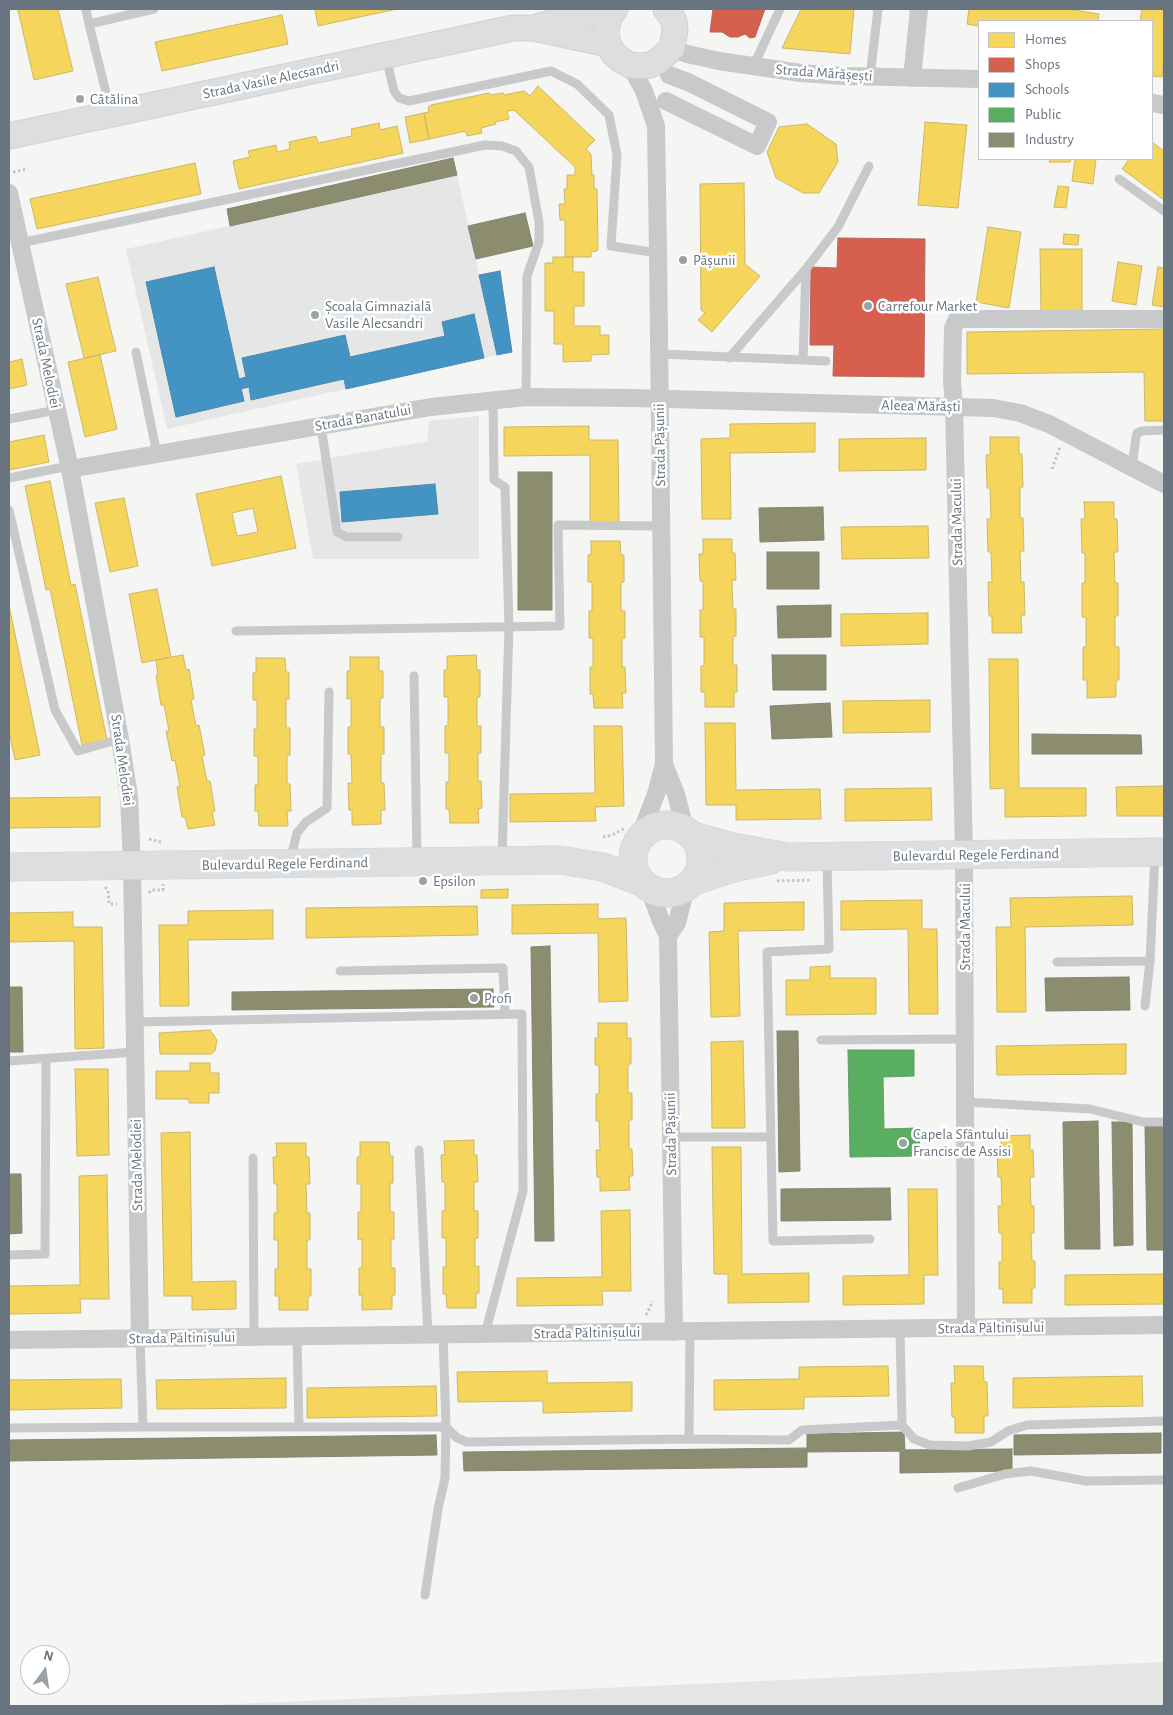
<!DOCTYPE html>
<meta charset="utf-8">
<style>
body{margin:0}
#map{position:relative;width:1173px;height:1715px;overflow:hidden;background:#f5f5f4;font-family:"Alegreya Sans",sans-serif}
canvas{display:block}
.frame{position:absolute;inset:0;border:10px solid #687581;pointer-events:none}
.legend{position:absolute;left:978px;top:20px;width:175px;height:140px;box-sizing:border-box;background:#fff;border:1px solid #c3c8cd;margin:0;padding:6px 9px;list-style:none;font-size:15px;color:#687581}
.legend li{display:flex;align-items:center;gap:10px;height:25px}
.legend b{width:25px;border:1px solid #c3c8cd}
.north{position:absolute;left:20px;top:1645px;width:50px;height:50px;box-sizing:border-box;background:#fff;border:1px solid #c3c8cd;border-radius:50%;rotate:14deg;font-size:14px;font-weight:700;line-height:20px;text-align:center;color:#687581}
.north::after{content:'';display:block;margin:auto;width:18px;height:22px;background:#99a2a9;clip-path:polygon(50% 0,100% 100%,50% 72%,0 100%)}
</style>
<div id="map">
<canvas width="1173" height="1715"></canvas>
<div class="frame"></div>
<ul class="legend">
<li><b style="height:14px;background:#f6d55c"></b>Homes</li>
<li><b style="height:14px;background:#d6604d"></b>Shops</li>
<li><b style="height:14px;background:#4393c3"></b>Schools</li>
<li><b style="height:14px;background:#5aae61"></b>Public</li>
<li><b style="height:14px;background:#8c8c6e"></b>Industry</li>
</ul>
<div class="north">N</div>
</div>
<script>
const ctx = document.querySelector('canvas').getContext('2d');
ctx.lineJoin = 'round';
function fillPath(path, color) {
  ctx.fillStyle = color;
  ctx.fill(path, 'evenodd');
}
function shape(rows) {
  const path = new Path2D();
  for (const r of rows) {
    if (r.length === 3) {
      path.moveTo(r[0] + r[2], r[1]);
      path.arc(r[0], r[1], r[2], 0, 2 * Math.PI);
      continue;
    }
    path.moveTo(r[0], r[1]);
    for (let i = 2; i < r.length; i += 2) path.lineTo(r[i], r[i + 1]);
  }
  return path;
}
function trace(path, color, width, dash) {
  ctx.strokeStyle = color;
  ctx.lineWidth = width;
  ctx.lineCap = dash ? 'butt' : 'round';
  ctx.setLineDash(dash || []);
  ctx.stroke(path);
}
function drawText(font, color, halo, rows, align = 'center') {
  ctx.font = font + ' "Alegreya Sans",sans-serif';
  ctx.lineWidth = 5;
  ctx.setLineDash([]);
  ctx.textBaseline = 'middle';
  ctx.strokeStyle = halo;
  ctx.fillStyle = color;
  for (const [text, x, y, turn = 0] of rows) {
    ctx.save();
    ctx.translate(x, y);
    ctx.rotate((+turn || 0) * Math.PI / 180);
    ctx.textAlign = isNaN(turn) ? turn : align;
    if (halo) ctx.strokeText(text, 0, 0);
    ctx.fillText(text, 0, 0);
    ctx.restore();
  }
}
fillPath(shape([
 [457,175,497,355,167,429,126,249],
 [479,416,479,559,313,559,296,464,427,441,429,421]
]), '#e5e7e7');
fillPath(shape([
 [425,219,437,271,334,294,322,242],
 [1164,1662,1164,1706,190,1706,720,1683]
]), '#e3e6e2');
const homes = shape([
 [25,9,58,9,73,71,34,80,18,10,25,9],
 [315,9,397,9,318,26,315,9],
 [801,9,854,9,850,54,782,48,801,9],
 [969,9,1067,9,1099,14,1098,21,979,21,979,26,967,24,969,9],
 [1142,9,1164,9,1164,59,1162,77,1152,76,1152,21,1140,21,1142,9],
 [282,15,288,44,162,71,155,42,282,15],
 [538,86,595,140,586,149,591,154,592,175,594,175,594,189,597,189,598,248,597,251,591,252,591,257,565,257,565,220,560,220,559,204,565,204,564,189,567,189,567,175,575,175,575,167,514,110,507,111,509,119,495,122,496,124,481,128,482,133,467,136,466,131,429,139,424,113,429,112,428,107,431,105,489,93,490,95,503,93,504,95,524,91,530,96,538,86],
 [424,113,429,139,410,143,405,117,424,113],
 [925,122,967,125,958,208,918,205,925,122],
 [379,123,380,130,397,126,403,153,239,189,233,161,250,157,248,151,276,145,277,152,290,149,289,142,316,136,318,143,352,136,351,129,379,123],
 [807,124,836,144,838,162,819,193,803,193,776,178,767,152,779,127,807,124],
 [1152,142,1164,151,1164,200,1122,169,1129,159,1152,159,1152,142],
 [1050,159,1071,159,1070,162,1049,162,1050,159],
 [1075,159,1096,159,1093,184,1072,181,1075,159],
 [195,163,201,194,37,229,30,199,195,163],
 [744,183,745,264,760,276,712,332,698,320,705,313,701,310,700,184,744,183],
 [1058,186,1069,187,1066,208,1054,207,1058,186],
 [988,227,1021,232,1009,308,976,302,988,227],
 [1064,234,1079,235,1078,245,1063,244,1064,234],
 [1040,249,1082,249,1082,312,1041,313,1040,249],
 [553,257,573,257,573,272,584,272,584,306,574,306,574,326,600,326,600,335,609,335,609,354,591,355,591,361,563,362,563,344,554,344,554,311,545,311,545,263,553,263,553,257],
 [1118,262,1142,266,1136,305,1112,301,1118,262],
 [1158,267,1164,268,1164,307,1152,305,1158,267],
 [98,277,116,351,84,358,66,284,98,277],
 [1164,329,1164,421,1145,421,1144,372,967,374,967,332,1164,329],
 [100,355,117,429,85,437,68,362,100,355],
 [22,359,27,385,9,389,9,362,22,359],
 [815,423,815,452,730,453,731,519,702,519,701,439,730,438,730,424,815,423],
 [589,426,589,440,618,440,619,523,590,523,590,455,504,456,504,427,589,426],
 [44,435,49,462,9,470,9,442,44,435],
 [990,437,1019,437,1019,454,1022,454,1023,487,1020,487,1020,518,1023,518,1024,551,1020,551,1021,582,1024,582,1025,615,1021,615,1022,633,992,633,992,616,989,616,988,582,992,582,991,552,988,552,987,519,991,519,990,488,987,488,986,455,990,455,990,437],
 [926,438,926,470,839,471,839,439,926,438],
 [281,476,296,548,212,566,196,494,281,476],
 [253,508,258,532,237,536,232,513,253,508],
 [50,481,71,585,75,584,107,740,82,745,50,589,46,590,25,486,50,481],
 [124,498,138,566,110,572,95,503,124,498],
 [1084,502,1114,502,1114,519,1117,519,1118,552,1114,552,1115,583,1118,583,1118,616,1115,616,1115,647,1119,647,1119,680,1116,680,1116,697,1087,698,1087,680,1083,680,1083,647,1086,647,1086,617,1082,617,1082,583,1085,583,1085,553,1082,553,1081,519,1085,519,1084,502],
 [928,526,929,558,842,559,841,527,928,526],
 [703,539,732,539,732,553,735,553,736,580,732,580,733,609,736,609,736,636,733,636,733,665,737,665,737,692,734,692,734,707,705,707,705,692,701,692,701,666,704,666,704,637,700,637,700,610,703,610,703,581,700,581,699,554,703,554,703,539],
 [591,541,620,541,621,555,624,555,624,582,621,582,621,611,625,611,625,638,622,638,622,667,625,667,626,693,622,693,623,708,594,708,593,694,590,694,590,667,593,667,593,638,589,638,589,611,592,611,592,582,588,582,588,555,591,555,591,541],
 [157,589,171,657,142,663,129,594,157,589],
 [9,605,40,755,15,760,9,732,9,605],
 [928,613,928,644,841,646,841,614,928,613],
 [183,655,186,670,189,669,194,699,191,700,196,726,199,725,205,755,202,756,207,781,210,781,215,811,212,812,215,825,188,829,185,817,182,817,177,787,180,787,175,760,172,761,166,731,169,731,164,705,161,705,156,675,158,675,156,660,183,655],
 [476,655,477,670,480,670,480,697,477,697,477,726,481,726,481,753,478,753,478,781,481,781,482,808,478,809,479,823,450,823,449,809,446,809,446,782,449,782,449,753,445,753,445,726,448,726,448,697,444,697,444,670,447,670,447,656,476,655],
 [350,657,379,657,379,671,383,671,383,698,380,698,380,727,384,727,384,754,381,754,381,783,384,783,385,810,381,810,381,824,352,825,352,810,349,810,348,783,352,783,351,754,348,754,348,727,351,727,351,698,347,699,347,671,350,671,350,657],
 [256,658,285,658,286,672,289,672,289,699,286,699,286,728,290,728,290,755,287,755,287,784,290,784,291,811,287,811,288,826,259,826,258,811,255,811,255,785,258,785,258,756,254,756,254,729,257,729,257,700,253,700,253,673,256,673,256,658],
 [989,659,1018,659,1019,788,1086,788,1086,816,1005,817,1005,788,990,789,989,659],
 [930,700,930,732,843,733,843,701,930,700],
 [705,723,735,723,736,790,820,789,821,819,736,820,736,805,706,805,705,723],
 [594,726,622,726,624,806,595,807,596,821,510,822,510,794,595,793,594,726],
 [1164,786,1164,816,1117,816,1116,787,1164,786],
 [931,788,932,820,845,821,845,789,931,788],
 [100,797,100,827,9,828,9,798,100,797],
 [508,889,508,898,481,898,481,890,508,889],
 [1132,896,1133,925,1025,927,1026,1012,997,1012,996,927,1011,927,1010,898,1132,896],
 [922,900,922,929,937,929,938,1014,909,1014,908,929,841,930,841,901,922,900],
 [804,902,804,930,738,931,740,1016,711,1017,709,932,724,931,724,903,804,902],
 [598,904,598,919,626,918,628,1001,599,1002,598,933,512,934,512,905,598,904],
 [477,906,478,935,306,938,306,908,477,906],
 [273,910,273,939,188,940,189,1006,160,1006,159,925,188,925,188,911,273,910],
 [73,912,73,927,102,927,104,1048,75,1049,74,941,9,942,9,913,73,912],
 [830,966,830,978,876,978,876,1014,786,1015,786,980,810,980,810,967,830,966],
 [598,1023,627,1023,627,1038,631,1038,631,1064,628,1064,628,1093,632,1093,632,1120,629,1120,629,1149,632,1149,633,1176,629,1176,630,1190,600,1191,600,1177,597,1177,596,1150,600,1150,599,1121,596,1121,596,1094,599,1094,599,1065,595,1065,595,1038,598,1038,598,1023],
 [210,1030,217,1040,215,1051,211,1054,160,1054,159,1033,210,1030],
 [743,1041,745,1128,712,1128,711,1042,743,1041],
 [1126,1044,1126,1074,997,1075,996,1046,1126,1044],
 [190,1063,210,1063,210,1073,219,1073,219,1093,209,1093,209,1103,189,1103,189,1099,156,1099,156,1071,190,1071,190,1063],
 [75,1069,108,1069,109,1155,77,1156,75,1069],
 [190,1132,192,1282,236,1281,236,1309,192,1310,192,1296,164,1296,161,1133,190,1132],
 [1030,1135,1030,1150,1033,1150,1034,1177,1030,1177,1031,1206,1034,1206,1034,1233,1031,1233,1032,1261,1035,1261,1035,1288,1032,1288,1032,1303,1003,1303,1003,1289,999,1289,999,1262,1002,1262,1002,1233,999,1233,998,1206,1002,1206,1001,1177,998,1177,997,1150,1001,1150,1001,1136,1030,1135],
 [474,1140,474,1155,477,1155,478,1182,474,1182,474,1211,478,1211,478,1238,475,1238,475,1267,479,1266,479,1293,476,1293,476,1308,447,1308,446,1294,443,1294,443,1267,446,1267,446,1238,442,1238,442,1211,445,1211,445,1182,442,1182,441,1155,445,1155,444,1141,474,1140],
 [360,1142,389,1142,390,1156,393,1156,393,1183,390,1183,390,1212,394,1212,394,1239,391,1239,391,1268,395,1268,395,1295,392,1295,392,1309,362,1310,362,1295,359,1295,359,1268,362,1268,362,1239,358,1240,358,1212,361,1212,361,1184,357,1184,357,1157,360,1157,360,1142],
 [276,1143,306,1143,306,1157,309,1157,310,1184,306,1184,307,1213,310,1213,310,1240,307,1240,307,1269,311,1269,311,1296,308,1296,308,1310,279,1310,279,1296,275,1296,275,1269,278,1269,278,1240,274,1240,274,1213,277,1213,277,1184,274,1184,273,1157,277,1157,276,1143],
 [712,1147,741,1147,742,1274,809,1273,809,1302,728,1303,728,1274,714,1274,712,1147],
 [107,1175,109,1299,80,1299,81,1313,9,1314,9,1286,80,1285,79,1176,107,1175],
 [908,1189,937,1189,938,1275,924,1275,924,1304,843,1305,843,1276,909,1275,908,1189],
 [630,1210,631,1291,602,1291,603,1305,517,1306,517,1278,602,1277,601,1211,630,1210],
 [1164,1274,1164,1304,1065,1305,1065,1275,1164,1274],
 [888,1366,889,1396,804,1397,804,1409,714,1410,714,1380,799,1379,799,1367,888,1366],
 [954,1366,983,1366,984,1382,987,1382,988,1416,984,1416,984,1433,955,1433,955,1417,952,1417,951,1383,955,1383,954,1366],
 [547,1371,547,1383,632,1382,632,1411,543,1413,543,1401,458,1402,457,1372,547,1371],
 [1142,1376,1143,1406,1013,1408,1013,1378,1142,1376],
 [286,1378,286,1408,157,1409,156,1380,286,1378],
 [121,1379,122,1408,9,1410,9,1380,121,1379],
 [436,1386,437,1416,307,1418,307,1388,436,1386]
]);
fillPath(homes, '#f6d55c');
trace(homes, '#cbb867', 1);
const shops = shape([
 [713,9,765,9,755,37,750,38,745,34,738,37,730,37,722,32,710,32,713,9],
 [838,238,925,239,924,377,833,376,834,345,810,345,811,267,837,268,838,238]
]);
fillPath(shops, '#d6604d');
trace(shops, '#b5665d', 1);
const schools = shape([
 [214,267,244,401,176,417,146,282,214,267],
 [500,271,512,352,497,355,479,275,500,271],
 [474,314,484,358,346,389,344,379,251,400,249,387,241,389,239,379,246,377,242,358,345,335,350,357,445,336,442,322,474,314],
 [435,484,438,514,342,522,340,492,435,484]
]);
fillPath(schools, '#4393c3');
trace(schools, '#4e8aaf', 1);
const public = shape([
 [848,1050,914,1050,914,1076,883,1077,884,1129,919,1128,920,1156,850,1157,848,1050]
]);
fillPath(public, '#5aae61');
trace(public, '#5e9d6b', 1);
const industry = shape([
 [453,158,457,175,230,226,227,209,453,158],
 [525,213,533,246,476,259,468,226,525,213],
 [518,472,552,472,552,610,518,610,518,472],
 [823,507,824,540,760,542,759,508,823,507],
 [767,552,819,552,819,589,767,589,767,552],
 [831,605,831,637,778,638,777,606,831,605],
 [772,655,826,655,826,690,773,690,772,655],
 [830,703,832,737,772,739,770,706,830,703],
 [1032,734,1141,735,1142,754,1032,754,1032,734],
 [550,946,554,1241,535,1241,531,947,550,946],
 [1129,977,1130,1010,1046,1011,1045,978,1129,977],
 [9,987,22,987,23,1052,9,1052,9,987],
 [493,989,494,1007,232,1010,232,992,493,989],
 [777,1031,798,1031,800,1171,779,1172,777,1031],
 [1098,1121,1100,1249,1065,1249,1063,1122,1098,1121],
 [1112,1122,1132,1122,1133,1245,1114,1246,1112,1122],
 [1145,1126,1164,1126,1164,1250,1147,1250,1145,1126],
 [9,1174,21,1174,22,1233,9,1234,9,1174],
 [890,1188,891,1220,781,1221,781,1189,890,1188],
 [904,1432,905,1451,807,1452,807,1434,904,1432],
 [1161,1433,1161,1453,1014,1455,1014,1435,1161,1433],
 [436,1435,437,1455,9,1461,9,1440,436,1435],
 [807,1448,807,1467,464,1471,463,1452,807,1448],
 [1012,1449,1012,1471,900,1473,900,1450,1012,1449]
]);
fillPath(industry, '#8c8c6e');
trace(industry, '#818574', 1);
const secondary = shape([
 [615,9,610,15,607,25,606,34,608,44,613,53,621,60,630,65,640,66,650,65,658,61,672,48,675,30,674,21,666,9],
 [540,26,611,9],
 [9,136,513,28,533,28,608,44]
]);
const primary = shape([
 [667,859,34],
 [693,836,733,847,788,857,1164,852],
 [9,867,560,860,603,867,641,882],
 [694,881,733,868,771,860]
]);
trace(secondary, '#d1d2d2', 27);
trace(primary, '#d1d2d2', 29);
trace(shape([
 [13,172,28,169],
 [1052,469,1060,447],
 [603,837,612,835,625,828],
 [149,839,161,842],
 [777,881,810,880],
 [105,887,108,890,109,904,117,904],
 [149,893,151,890,163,890,163,884],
 [646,1315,653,1301]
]), '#c5c6c7', 3, [2.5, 2.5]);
trace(shape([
 [86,9,89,24,154,9],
 [89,24,111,113],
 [386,57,394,91,399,98,409,101,551,71,577,84,609,115,617,155,611,246,658,253],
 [753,67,780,9],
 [870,77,878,9],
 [1119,179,1164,211],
 [20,243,485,145,502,146,516,151,529,167,539,222,539,242,527,276,526,397],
 [806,269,803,360,826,361],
 [136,352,157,454],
 [659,354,803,360],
 [729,358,806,269,838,227,869,166],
 [493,400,494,480,505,487,509,626,502,858],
 [9,419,57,410],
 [321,426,337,532,347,537,398,537],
 [1132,467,1136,437,1137,433,1142,431,1164,430],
 [9,478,69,466],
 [9,510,55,710,78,751,120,739],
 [236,631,560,626,558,525,661,526],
 [414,676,417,859],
 [827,860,829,949,767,952,773,1241,870,1239],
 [290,861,297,833,306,822,327,808,329,692],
 [1057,962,1150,961],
 [340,971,503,968,505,1014],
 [1145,1006,1150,961,1155,854],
 [135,1022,522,1014,523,1191,485,1334],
 [821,1040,965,1039],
 [9,1061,135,1052],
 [966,1102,1090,1109,1143,1122,1164,1122],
 [671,1137,771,1137],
 [419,1150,428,1335],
 [253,1158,254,1337],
 [9,1255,45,1254,46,1059],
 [900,1329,902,1425],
 [297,1336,299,1426],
 [143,1427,446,1427,457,1438,467,1442,689,1439,789,1440,802,1430,902,1425,914,1439,930,1445,968,1446,991,1442,1008,1431,1027,1425,1164,1421],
 [9,1428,143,1427,140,1338],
 [689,1439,690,1331],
 [958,1488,1005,1474,1031,1471,1086,1481,1164,1480],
 [425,1595,438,1509,445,1478,446,1427,443,1334]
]), '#c8c9ca', 9);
trace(shape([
 [672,48,687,54,719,61,801,73,845,76,979,79],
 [630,65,644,91,656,126,658,253,664,764,656,794,640,836],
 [912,78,919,9],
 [666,101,757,146,768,122,688,82,669,75],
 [1152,103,1164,105],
 [9,193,70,469,120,739,129,796,132,866,140,1338],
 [70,469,431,407,526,397,633,398,993,408,1020,413,1049,424,1164,484],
 [664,764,676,794,685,829],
 [649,889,661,921,668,936,674,1332],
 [668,936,677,923,686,887],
 [966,1328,964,855,954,406,952,381,953,328,957,319,1164,319],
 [9,1340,1164,1325]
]), '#c8c9ca', 18);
trace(secondary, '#dddedf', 25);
trace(primary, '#dddedf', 28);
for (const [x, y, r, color] of [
 [80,99,5,"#99a2a9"],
 [683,260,5,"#99a2a9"],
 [868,306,5,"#99a2a9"],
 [315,315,5,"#99a2a9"],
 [423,881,5,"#99a2a9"],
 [474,998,5,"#99a2a9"],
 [903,1143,5,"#99a2a9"]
]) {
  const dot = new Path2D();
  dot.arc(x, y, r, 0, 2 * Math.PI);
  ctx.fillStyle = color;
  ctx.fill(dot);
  trace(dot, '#fff', 2);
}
drawText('15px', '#687581', '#fff', [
 ["Strada Mărășești",824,73,4],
 ["Strada Vasile Alecsandri",271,80,-12],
 ["Strada Melodiei",46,363,78],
 ["Aleea Mărăști",921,406,1],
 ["Strada Banatului",363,418,-10],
 ["Strada Pășunii",660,445,-91],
 ["Strada Macului",957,522,-91],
 ["Strada Melodiei",122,760,82],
 ["Bulevardul Regele Ferdinand",976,855,-1],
 ["Bulevardul Regele Ferdinand",285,864,-1],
 ["Strada Macului",965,927,-90],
 ["Strada Pășunii",671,1134,-91],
 ["Strada Melodiei",137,1165,-91],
 ["Strada Păltinișului",991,1328,-1],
 ["Strada Păltinișului",587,1333,-1],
 ["Strada Păltinișului",182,1338,-1]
]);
drawText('15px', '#687581', '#fff', [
 ["Cătălina",90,99],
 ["Pășunii",693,260],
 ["Școala Gimnazială",325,306],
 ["Vasile Alecsandri",325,323],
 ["Carrefour Market",878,306],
 ["Epsilon",433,881],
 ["Profi",484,998],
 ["Capela Sfântului",913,1134],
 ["Francisc de Assisi",913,1151]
], 'left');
</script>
